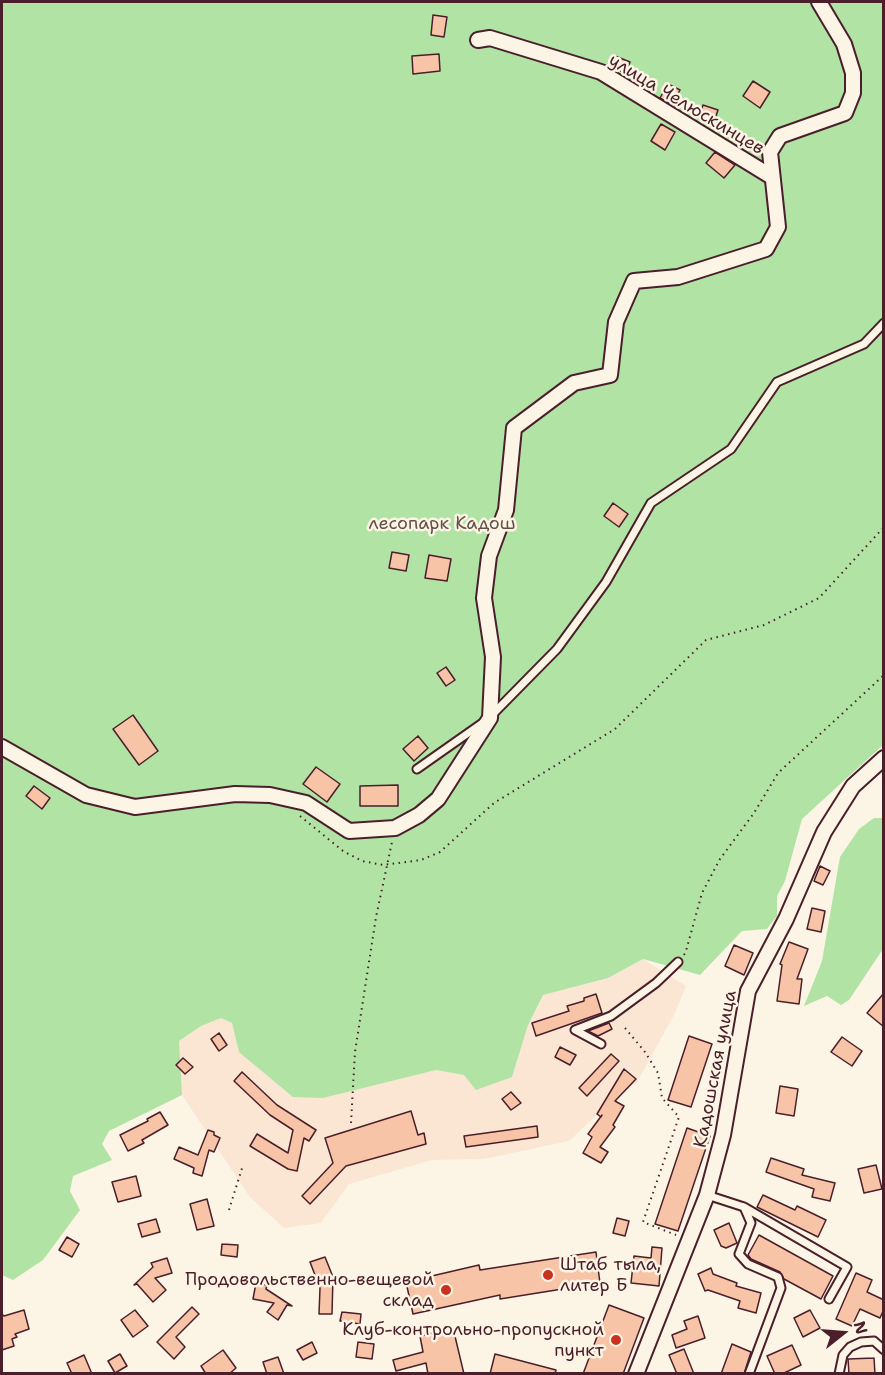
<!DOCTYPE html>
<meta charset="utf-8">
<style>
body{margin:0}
#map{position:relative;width:885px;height:1375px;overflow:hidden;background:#fcf5e5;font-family:"Shantell Sans",sans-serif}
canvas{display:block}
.frame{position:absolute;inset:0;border:3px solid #4a1f2b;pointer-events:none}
.north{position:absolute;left:813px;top:1303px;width:60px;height:60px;-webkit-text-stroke:4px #fcf5e5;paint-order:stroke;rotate:73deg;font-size:16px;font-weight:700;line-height:24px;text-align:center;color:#4a1f2b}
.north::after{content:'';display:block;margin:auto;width:21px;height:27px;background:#4a1f2b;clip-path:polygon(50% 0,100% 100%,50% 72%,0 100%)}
</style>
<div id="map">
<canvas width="885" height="1375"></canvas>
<div class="frame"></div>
<div class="north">N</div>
</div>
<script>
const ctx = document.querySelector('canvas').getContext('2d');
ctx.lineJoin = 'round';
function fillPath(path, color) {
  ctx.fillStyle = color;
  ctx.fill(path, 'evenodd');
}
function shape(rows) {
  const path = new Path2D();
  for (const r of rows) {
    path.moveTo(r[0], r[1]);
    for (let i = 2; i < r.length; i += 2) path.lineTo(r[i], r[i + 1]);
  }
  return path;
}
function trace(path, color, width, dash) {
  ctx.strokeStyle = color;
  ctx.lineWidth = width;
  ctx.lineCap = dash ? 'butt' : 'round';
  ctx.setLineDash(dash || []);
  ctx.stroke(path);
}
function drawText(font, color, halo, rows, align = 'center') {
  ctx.font = font + ' "Shantell Sans",sans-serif';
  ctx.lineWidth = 5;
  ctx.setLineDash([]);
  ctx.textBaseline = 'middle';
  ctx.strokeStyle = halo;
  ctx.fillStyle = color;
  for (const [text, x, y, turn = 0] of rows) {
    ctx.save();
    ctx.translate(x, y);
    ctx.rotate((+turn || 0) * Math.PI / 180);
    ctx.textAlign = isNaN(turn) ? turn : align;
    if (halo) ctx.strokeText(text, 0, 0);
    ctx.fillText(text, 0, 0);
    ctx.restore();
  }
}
fillPath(shape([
 [643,959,686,986,674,1015,637,1082,598,1114,569,1141,484,1159,432,1160,349,1184,321,1223,284,1228,250,1197,182,1095,179,1041,201,1026,221,1018,232,1023,239,1052,323,1098,436,1070,464,1075,512,1077,528,1025,543,995,608,978]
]), '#fae6d2');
fillPath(shape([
 [2,2,884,2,883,745,802,819,785,881,777,896,777,916,767,929,742,931,700,975,643,959,608,978,543,995,528,1025,512,1077,476,1090,464,1075,436,1070,323,1098,293,1097,239,1052,232,1023,221,1018,201,1026,179,1041,182,1095,109,1131,102,1144,112,1160,73,1176,70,1191,80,1210,43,1260,13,1280,2,1275],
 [874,818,883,818,883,949,849,1000,841,1005,827,996,804,1006,822,961,840,857,859,829]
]), '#b0e3a4');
const building = shape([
 [433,15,447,17,444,37,431,35,433,15],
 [439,54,440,71,413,74,412,56,439,54],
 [615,56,630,62,626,73,611,67,615,56],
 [753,81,770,92,760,108,743,96,753,81],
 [668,84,680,90,672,105,660,98,668,84],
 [703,105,718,110,714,122,699,118,703,105],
 [661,124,675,132,665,150,651,141,661,124],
 [715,152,735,165,724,178,706,163,715,152],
 [613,503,628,514,619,527,604,516,613,503],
 [392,552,409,555,406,571,389,568,392,552],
 [429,555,451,559,447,581,425,578,429,555],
 [446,667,455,680,446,686,437,673,446,667],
 [133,715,158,751,139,765,113,729,133,715],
 [418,736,428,748,414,761,403,749,418,736],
 [316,767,340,784,327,802,303,784,316,767],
 [398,785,398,806,360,806,360,786,398,785],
 [34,786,50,798,42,809,26,796,34,786],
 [820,866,830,871,823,885,814,881,820,866],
 [812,908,825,911,821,932,807,929,812,908],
 [789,942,808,949,797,979,802,979,799,1004,777,1001,782,965,780,964,789,942],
 [734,945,753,953,744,975,725,966,734,945],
 [884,993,884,1027,867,1013,884,993],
 [596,994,602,1013,536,1036,532,1023,569,1011,567,1006,584,1001,584,998,596,994],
 [609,1023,612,1029,598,1036,588,1031,609,1023],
 [219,1033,227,1045,219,1051,211,1039,219,1033],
 [689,1036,712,1044,691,1107,668,1100,689,1036],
 [842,1037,862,1051,852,1066,831,1052,842,1037],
 [560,1047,576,1055,570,1065,555,1057,560,1047],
 [611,1054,619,1061,587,1096,579,1088,611,1054],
 [183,1058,193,1067,185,1074,176,1065,183,1058],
 [624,1069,636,1079,615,1101,624,1106,613,1125,615,1127,600,1147,608,1152,601,1163,583,1153,592,1137,588,1134,602,1115,601,1117,597,1114,624,1069],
 [242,1072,277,1105,316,1130,309,1141,304,1138,297,1171,288,1169,250,1146,257,1134,288,1153,293,1130,270,1115,234,1081,242,1072],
 [780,1086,798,1089,794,1116,776,1113,780,1086],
 [511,1092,521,1103,511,1110,502,1099,511,1092],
 [411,1111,418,1135,424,1133,426,1144,346,1166,310,1204,302,1196,333,1163,325,1138,411,1111],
 [160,1112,168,1125,142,1140,144,1143,128,1151,120,1135,148,1121,147,1119,160,1112],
 [537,1126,538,1137,466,1147,464,1136,537,1126],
 [687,1128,710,1136,678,1231,655,1224,687,1128],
 [208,1130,214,1132,214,1135,220,1138,214,1152,209,1150,202,1176,193,1173,194,1168,174,1159,179,1147,198,1155,208,1130],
 [771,1158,804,1169,802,1175,835,1183,830,1201,812,1197,814,1189,766,1172,771,1158],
 [876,1165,882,1189,864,1193,858,1169,876,1165],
 [136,1176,141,1196,118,1202,112,1182,136,1176],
 [763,1195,795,1210,797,1206,826,1220,818,1237,757,1207,763,1195],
 [207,1199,214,1226,197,1230,190,1204,207,1199],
 [617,1218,629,1221,625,1236,613,1233,617,1218],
 [156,1219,160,1232,142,1237,138,1224,156,1219],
 [729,1223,737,1243,726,1248,721,1246,714,1230,729,1223],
 [759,1235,833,1276,821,1299,784,1279,780,1272,751,1259,748,1255,759,1235],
 [67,1237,79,1244,72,1257,59,1250,67,1237],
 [222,1244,238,1245,237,1257,221,1255,222,1244],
 [652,1247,662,1248,659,1286,631,1283,634,1256,651,1258,652,1247],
 [596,1252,600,1283,500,1299,500,1295,413,1314,406,1282,479,1265,480,1270,596,1252],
 [325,1257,333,1277,332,1314,319,1314,320,1288,310,1262,325,1257],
 [167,1258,172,1273,155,1278,166,1290,153,1302,137,1284,134,1285,153,1267,151,1263,167,1258],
 [711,1268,713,1274,737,1283,736,1286,761,1293,756,1313,738,1308,740,1301,708,1290,705,1291,698,1274,711,1268],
 [856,1273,872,1280,867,1292,884,1300,884,1309,880,1318,860,1309,852,1326,836,1319,856,1273],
 [256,1283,267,1285,266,1289,292,1306,287,1305,278,1320,267,1312,274,1303,253,1299,256,1283],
 [609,1305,644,1318,623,1374,583,1374,609,1305],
 [192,1307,199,1314,176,1337,185,1347,174,1359,157,1342,192,1307],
 [24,1310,29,1329,15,1334,17,1337,12,1339,14,1346,2,1350,2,1314,4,1316,24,1310],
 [135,1310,148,1326,133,1337,121,1320,135,1310],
 [810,1310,820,1328,803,1337,794,1318,810,1310],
 [342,1312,361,1314,360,1324,340,1321,342,1312],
 [698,1316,705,1338,676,1348,672,1335,687,1329,684,1321,698,1316],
 [453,1328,464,1374,428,1374,426,1363,396,1371,393,1360,423,1352,420,1336,453,1328],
 [312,1342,317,1353,303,1360,297,1350,312,1342],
 [358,1342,374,1344,372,1359,356,1357,358,1342],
 [732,1344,751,1352,744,1374,721,1374,732,1344],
 [792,1345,801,1365,782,1374,775,1374,767,1356,792,1345],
 [684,1349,694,1374,677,1374,669,1355,684,1349],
 [223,1350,236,1368,229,1374,206,1374,201,1366,223,1350],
 [120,1354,127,1366,115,1373,108,1361,120,1354],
 [495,1354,556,1370,555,1374,490,1374,495,1354],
 [84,1355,92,1374,72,1374,67,1363,84,1355],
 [278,1357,284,1374,267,1374,263,1362,278,1357],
 [874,1358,875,1374,849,1374,848,1359,874,1358]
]);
fillPath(building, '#f7c4a7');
trace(building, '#4a1f2b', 1.5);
const service = shape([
 [492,715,557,649,606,582,651,503,731,449,777,382,864,344,884,323],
 [417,769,481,724],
 [601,1044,575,1030,611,1016,656,983,678,962],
 [707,1195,744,1207,751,1223,739,1254,748,1264,778,1277,781,1288,749,1374],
 [744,1207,847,1267,829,1299],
 [839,1374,843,1355,850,1347,861,1342,874,1341,884,1350]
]);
const minor = shape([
 [478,40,490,38,601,72,772,177],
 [2,747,86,795,135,807,235,794,270,795,306,803,349,831,395,828,419,815,438,799,490,718,493,657,484,598,489,556,506,510,514,428,574,383,610,375,616,322,634,281,678,277,766,249,778,227,770,152,780,136,845,113,853,93,853,73,844,44,819,2],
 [636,1374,707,1195,723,1135,748,991,786,919,824,832,853,786,884,758]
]);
trace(service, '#4a1f2b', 11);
trace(minor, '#4a1f2b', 18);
trace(shape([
 [300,816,343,851,362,861,383,865,421,860,440,852,494,803,615,729,706,640,764,625,819,598,884,527],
 [684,955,686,951,702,893,720,859,754,813,778,773,884,675],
 [625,1028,645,1052,658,1073,662,1098,679,1117,643,1222,676,1235],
 [351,1123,355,1052,376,917,392,842],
 [229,1210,243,1165]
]), '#4a1f2b', 2, [1.5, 4.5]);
trace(service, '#fcf5e5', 7);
trace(minor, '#fcf5e5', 14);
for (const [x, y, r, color] of [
 [548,1275,6,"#c8321e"],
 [446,1290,6,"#c8321e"],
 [616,1340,6,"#c8321e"]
]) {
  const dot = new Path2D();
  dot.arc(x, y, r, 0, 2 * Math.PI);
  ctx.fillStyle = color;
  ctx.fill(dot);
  trace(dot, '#fcf5e5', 2);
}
drawText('18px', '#4a1f2b', '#fcf5e5', [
 ["улица Челюскинцев",686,105,31],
 ["Кадошская улица",716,1069,-79]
]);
drawText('18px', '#645049', '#fcf5e5', [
 ["лесопарк Кадош",442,524]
]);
drawText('18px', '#4a1f2b', '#fcf5e5', [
 ["Штаб тыла,",560,1265,"left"],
 ["литер Б",560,1286,"left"],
 ["Продовольственно-вещевой",434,1280],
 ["склад",434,1301],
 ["Клуб-контрольно-пропускной",604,1330],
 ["пункт",604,1351]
], 'right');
</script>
